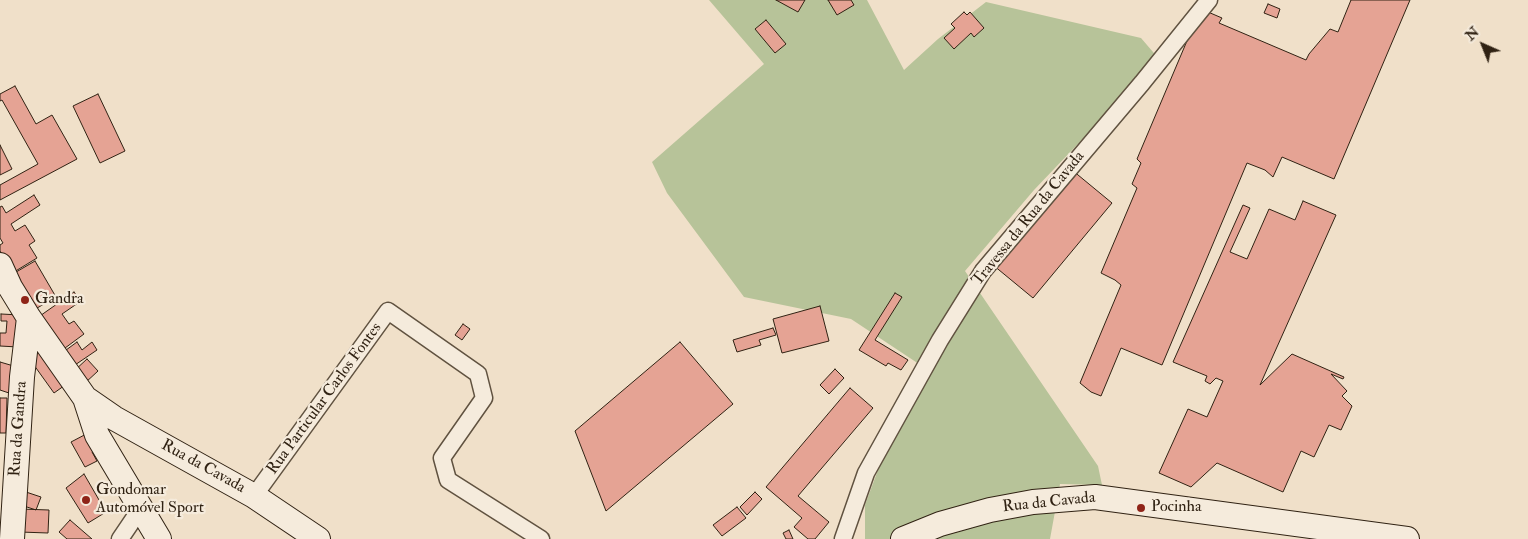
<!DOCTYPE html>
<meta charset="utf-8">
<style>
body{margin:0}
#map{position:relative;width:1528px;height:539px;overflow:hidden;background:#f0e0c9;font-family:"IM FELL Double Pica",serif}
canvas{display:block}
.north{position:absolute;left:1458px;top:20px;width:50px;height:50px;-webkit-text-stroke:4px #f5ebdc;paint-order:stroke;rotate:316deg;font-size:14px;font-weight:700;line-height:20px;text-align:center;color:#302213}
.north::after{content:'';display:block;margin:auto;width:18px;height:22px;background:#302213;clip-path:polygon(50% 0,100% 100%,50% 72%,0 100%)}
</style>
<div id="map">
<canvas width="1528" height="539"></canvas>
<div class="north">N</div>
</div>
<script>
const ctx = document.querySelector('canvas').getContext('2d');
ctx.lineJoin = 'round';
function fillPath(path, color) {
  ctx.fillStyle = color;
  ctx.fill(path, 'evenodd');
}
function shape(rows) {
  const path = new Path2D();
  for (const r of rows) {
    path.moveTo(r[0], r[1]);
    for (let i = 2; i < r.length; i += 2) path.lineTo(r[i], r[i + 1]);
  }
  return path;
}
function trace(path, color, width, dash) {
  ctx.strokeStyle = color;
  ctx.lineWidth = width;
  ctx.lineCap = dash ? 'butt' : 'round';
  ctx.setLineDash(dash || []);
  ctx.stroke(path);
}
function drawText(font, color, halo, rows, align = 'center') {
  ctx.font = font + ' "IM FELL Double Pica",serif';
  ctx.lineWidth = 4.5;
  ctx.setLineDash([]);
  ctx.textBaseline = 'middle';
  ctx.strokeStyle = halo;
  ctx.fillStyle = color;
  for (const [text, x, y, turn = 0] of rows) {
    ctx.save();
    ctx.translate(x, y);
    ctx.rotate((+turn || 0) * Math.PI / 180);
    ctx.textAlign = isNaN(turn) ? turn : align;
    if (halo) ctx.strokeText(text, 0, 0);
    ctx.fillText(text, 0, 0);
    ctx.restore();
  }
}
fillPath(shape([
 [709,0,867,0,904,70,938,39,986,2,1141,38,1159,59,1034,190,965,271,1098,466,1102,485,1060,484,1050,539,865,539,865,505,895,424,928,370,851,319,744,297,667,193,652,162,764,64]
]), '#b7c399');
const building = shape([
 [776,0,805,0,798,12,776,0],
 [828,0,851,0,854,5,837,15,828,0],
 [1351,0,1410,0,1334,179,1282,157,1273,177,1265,170,1247,163,1162,365,1121,348,1101,396,1091,392,1080,383,1121,285,1115,280,1101,273,1137,188,1132,184,1141,163,1137,159,1192,29,1201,18,1205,19,1208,12,1222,18,1219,23,1306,60,1309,54,1330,29,1338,32,1351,0],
 [1268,4,1280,9,1277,18,1264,13,1268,4],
 [964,12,967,15,970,12,984,28,974,37,971,33,954,49,944,38,955,28,951,24,964,12],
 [766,20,786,44,775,53,755,29,766,20],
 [15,86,36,124,52,115,77,159,0,200,0,185,38,164,2,100,0,101,0,94,15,86],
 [98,94,125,151,100,163,73,106,98,94],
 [0,145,12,169,0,175,0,145],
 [1072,170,1112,203,1033,298,993,265,1072,170],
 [34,195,40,205,11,224,15,231,25,225,35,241,29,245,37,258,14,272,0,251,0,245,3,243,0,238,0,207,2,206,6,213,34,195],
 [1303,201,1336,215,1260,385,1292,354,1344,377,1343,379,1331,374,1347,391,1342,396,1352,406,1341,430,1329,425,1314,457,1301,451,1283,492,1217,463,1191,487,1159,473,1188,409,1207,417,1223,381,1216,378,1210,384,1205,381,1207,376,1173,362,1243,205,1250,208,1230,252,1247,259,1269,209,1295,220,1303,201],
 [35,261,56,297,32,311,11,275,35,261],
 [74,292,81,301,62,314,69,324,74,321,84,334,61,351,37,318,74,292],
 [895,293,902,297,875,340,908,360,901,370,888,363,886,366,859,350,895,293],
 [820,306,829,341,782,353,773,319,820,306],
 [1,314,20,315,18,347,0,346,0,333,6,333,7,321,1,321,1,314],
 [463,324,470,329,462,340,455,335,463,324],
 [773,328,776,335,759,340,761,345,737,352,733,340,773,328],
 [77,342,82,350,92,342,97,350,72,367,62,353,77,342],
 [680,342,733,404,606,511,575,431,680,342],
 [40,344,68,383,54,393,26,354,40,344],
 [87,359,98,371,85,383,74,371,87,359],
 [0,362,17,367,9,393,0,390,0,362],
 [835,369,844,378,829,394,820,385,835,369],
 [850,388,873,408,798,496,829,522,815,539,808,539,794,527,802,518,766,487,850,388],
 [0,398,7,398,6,433,0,433,0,398],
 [92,431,101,447,92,452,97,461,85,467,71,442,92,431],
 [84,474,106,512,88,523,66,488,84,474],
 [26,492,41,497,36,510,21,505,26,492],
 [755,492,762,499,747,515,740,507,755,492],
 [737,507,746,518,722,536,713,525,737,507],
 [21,509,49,510,48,533,20,532,21,509],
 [70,520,92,539,67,539,59,532,70,520],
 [789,530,793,539,786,539,783,533,789,530]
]);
fillPath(building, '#e5a394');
trace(building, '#302213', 1);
const street = shape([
 [254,496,388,311,478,374,484,398,442,458,448,480,541,539],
 [120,539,141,508],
 [843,539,866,473,940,340,983,271,1142,83,1209,0]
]);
const secondary = shape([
 [0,265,10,287,29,318,85,398,97,435,159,539],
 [85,398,114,418,254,496,318,539],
 [12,539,22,377,29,318],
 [903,539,940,524,990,510,1033,502,1095,497,1407,539]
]);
trace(street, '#605240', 19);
trace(secondary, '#302213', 26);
trace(street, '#f5ebdc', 16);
trace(secondary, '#f5ebdc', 24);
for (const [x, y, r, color] of [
 [25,300,5,"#8f2418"],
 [86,500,5,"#8f2418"],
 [1141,508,5,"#8f2418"]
]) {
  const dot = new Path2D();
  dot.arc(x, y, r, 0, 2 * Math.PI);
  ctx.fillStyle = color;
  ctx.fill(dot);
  trace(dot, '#f5ebdc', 2);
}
drawText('16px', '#302213', '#f5ebdc', [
 ["Travessa da Rua da Cavada",1029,219,-51],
 ["Rua Particular Carlos Fontes",325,399,-54],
 ["Rua da Gandra",19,429,-86],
 ["Rua da Cavada",203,467,29],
 ["Rua da Cavada",1049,503,-6]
]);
drawText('16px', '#302213', '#f5ebdc', [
 ["Gandra",35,300],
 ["Gondomar",96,491],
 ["Automóvel Sport",96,509],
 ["Pocinha",1151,508]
], 'left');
</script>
